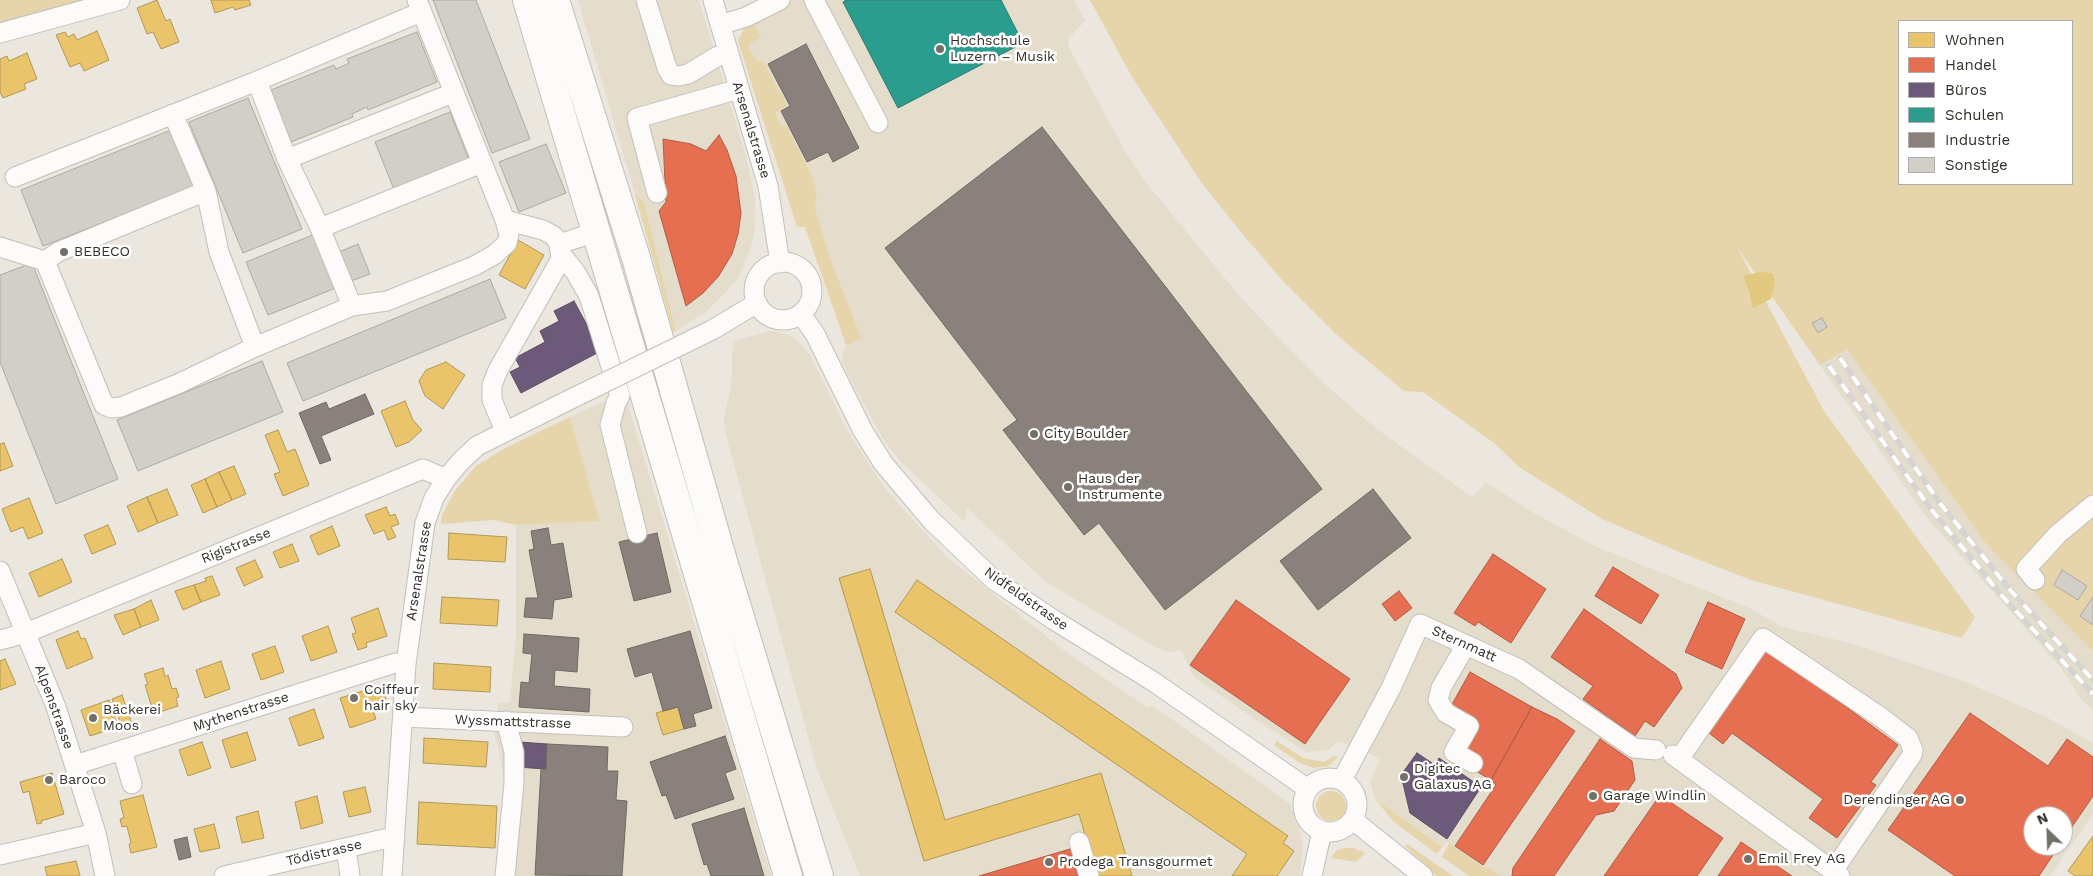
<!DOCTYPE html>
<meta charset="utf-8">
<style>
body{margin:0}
#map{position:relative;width:2093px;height:876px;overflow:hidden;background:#ebe7de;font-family:"Work Sans",sans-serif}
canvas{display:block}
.legend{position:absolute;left:1898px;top:20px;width:175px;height:165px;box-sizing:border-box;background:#fff;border:1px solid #adaca9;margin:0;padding:6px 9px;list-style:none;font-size:15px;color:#323029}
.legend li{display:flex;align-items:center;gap:10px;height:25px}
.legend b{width:25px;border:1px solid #adaca9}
.north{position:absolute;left:2023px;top:806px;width:50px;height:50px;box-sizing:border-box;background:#fff;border:1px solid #adaca9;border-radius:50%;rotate:336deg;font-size:14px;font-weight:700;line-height:20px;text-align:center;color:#323029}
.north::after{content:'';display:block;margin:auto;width:18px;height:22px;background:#737068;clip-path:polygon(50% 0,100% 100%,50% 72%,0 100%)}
</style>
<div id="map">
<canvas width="2093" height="876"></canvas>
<ul class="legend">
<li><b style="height:14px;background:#e9c46a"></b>Wohnen</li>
<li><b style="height:14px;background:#e76f51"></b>Handel</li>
<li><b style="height:14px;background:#6d597a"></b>Büros</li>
<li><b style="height:14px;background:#2a9d8f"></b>Schulen</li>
<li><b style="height:14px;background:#8a817c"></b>Industrie</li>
<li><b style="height:14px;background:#d2cfc8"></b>Sonstige</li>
</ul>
<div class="north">N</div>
</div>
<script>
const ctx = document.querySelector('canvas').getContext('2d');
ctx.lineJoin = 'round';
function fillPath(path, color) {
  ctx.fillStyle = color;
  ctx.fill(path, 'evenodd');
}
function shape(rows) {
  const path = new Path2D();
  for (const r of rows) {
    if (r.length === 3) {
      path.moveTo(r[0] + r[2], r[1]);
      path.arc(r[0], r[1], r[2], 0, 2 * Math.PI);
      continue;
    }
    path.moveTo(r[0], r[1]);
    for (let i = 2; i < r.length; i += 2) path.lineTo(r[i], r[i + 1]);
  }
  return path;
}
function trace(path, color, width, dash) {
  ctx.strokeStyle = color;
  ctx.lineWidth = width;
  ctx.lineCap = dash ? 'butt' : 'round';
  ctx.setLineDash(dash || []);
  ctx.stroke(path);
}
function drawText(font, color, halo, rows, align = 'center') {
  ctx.font = font + ' "Work Sans",sans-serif';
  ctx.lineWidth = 5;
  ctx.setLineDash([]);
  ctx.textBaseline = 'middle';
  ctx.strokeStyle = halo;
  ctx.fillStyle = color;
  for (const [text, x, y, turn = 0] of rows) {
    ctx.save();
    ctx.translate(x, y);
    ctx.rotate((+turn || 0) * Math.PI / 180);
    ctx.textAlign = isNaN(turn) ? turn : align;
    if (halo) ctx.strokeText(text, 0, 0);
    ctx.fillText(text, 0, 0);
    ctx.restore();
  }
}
fillPath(shape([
 [578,0,699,0,747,160,755,199,755,229,750,250,739,277,722,296,707,311,676,331,644,202,635,194],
 [786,0,1074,0,1085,21,1069,38,1068,46,1126,153,1144,180,1236,292,1277,336,1327,386,1377,429,1472,497,1486,482,1532,512,1599,548,1749,608,1783,627,1854,644,1966,682,2044,716,2093,743,2093,814,2050,876,1501,876,1488,867,1486,869,1446,842,1442,847,1375,799,1370,782,1380,758,1338,741,1329,750,1306,752,1250,716,1194,677,1181,650,1172,652,1164,651,1150,644,1046,582,967,508,965,522,901,462,885,442,854,386,842,362,842,357,846,345,862,339,832,263,815,207,817,193,812,178,786,125,782,127,775,113,787,107,749,47,755,25,790,7],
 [2033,816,2063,816,2063,846,2033,846],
 [770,331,784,333,794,337,810,355,846,428,865,458,887,491,947,557,1066,652,1148,708,1151,705,1176,722,1290,804,1300,831,1303,848,1300,876,860,876,816,766,725,431,724,418,731,387,733,341],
 [1847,348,1987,545,2093,651,2093,710,2081,699,2060,667,1926,517,1820,365],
 [624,392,771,876,499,876,503,824,504,783,499,749,494,734,498,703,510,702,516,633,516,525,600,520,570,417]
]), '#e4ddcb');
fillPath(shape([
 [0,0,101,0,0,29],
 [1090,0,2093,0,2093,651,1987,545,1847,349,1820,365,1737,247,1824,411,1975,617,1962,638,1751,580,1679,552,1602,519,1519,467,1494,443,1423,392,1404,391,1339,337,1283,281,1240,231,1201,182,1132,77],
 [1899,21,2072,21,2072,184,1899,184],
 [788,5,790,7,755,25,761,38,749,44,749,47,758,62,763,61,788,106,775,113,782,127,786,125,813,178,817,193,815,208,832,263,862,339,846,345,805,227,797,227,738,41,744,28],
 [635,194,644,202,676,331,673,331],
 [570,417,600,521,516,525,493,520,441,524,442,515,454,492,476,466,507,447],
 [1277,741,1303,758,1324,762,1334,756,1338,757,1328,766,1313,768,1300,763,1274,745],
 [1331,806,15],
 [1375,799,1442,847,1437,854,1394,822],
 [1449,843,1486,869,1488,867,1501,876,1469,876,1442,857],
 [1407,844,1453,876,1437,876,1405,846],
 [1345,848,1354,848,1365,853,1356,862,1331,858,1337,850]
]), '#e6d4ab');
fillPath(shape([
 [1760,272,1772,273,1775,279,1774,287,1771,299,1753,308,1749,291,1743,276]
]), '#e3c880');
const homes = shape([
 [157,0,166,21,170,19,179,42,161,49,153,32,147,34,137,8,157,0],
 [211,0,249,0,251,5,235,10,233,7,215,13,211,0],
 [97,31,109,60,84,71,80,63,70,67,56,35,65,32,68,37,74,34,77,40,97,31],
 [27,53,37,79,24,84,26,89,3,98,0,92,0,59,7,56,9,61,27,53],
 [518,240,544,255,525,289,499,275,518,240],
 [446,362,465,375,443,409,425,396,419,381,426,370,446,362],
 [405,401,413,420,422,430,409,442,396,447,381,411,405,401],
 [278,430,287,452,295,449,309,485,283,496,274,474,280,472,265,435,278,430],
 [4,443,13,466,0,471,0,444,4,443],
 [234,466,246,494,232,500,219,472,234,466],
 [219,472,232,500,217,507,205,479,219,472],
 [205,479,217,507,203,513,191,485,205,479],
 [167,489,178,515,158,523,147,497,167,489],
 [147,497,158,523,138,532,127,506,147,497],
 [29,498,43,533,28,539,23,527,11,532,2,509,29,498],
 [386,507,390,516,395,514,399,524,391,527,396,537,388,540,384,530,374,534,365,515,386,507],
 [108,525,116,544,92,554,84,535,108,525],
 [332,526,340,546,318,555,310,536,332,526],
 [449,533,507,537,505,562,448,559,449,533],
 [292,544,299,561,280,568,273,552,292,544],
 [62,559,72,582,39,597,29,573,62,559],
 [255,560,263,577,244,586,236,568,255,560],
 [870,569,945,820,1101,773,1132,876,1097,876,1079,814,924,861,839,578,870,569],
 [212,576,220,595,201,602,194,585,206,581,205,578,212,576],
 [917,580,1288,836,1283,843,1294,851,1277,876,1232,876,1247,854,895,612,917,580],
 [194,585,201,602,183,610,175,591,194,585],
 [442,597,499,600,497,626,440,623,442,597],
 [151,600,159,620,141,627,134,609,151,600],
 [378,608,387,636,366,643,367,647,358,650,352,634,356,633,351,618,378,608],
 [134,609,141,627,123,635,114,615,134,609],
 [328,626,337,652,311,661,302,636,328,626],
 [78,631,81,639,85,638,93,658,67,669,56,640,78,631],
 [275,646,284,672,261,680,252,654,275,646],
 [5,659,16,684,0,690,0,661,5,659],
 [221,661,230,689,205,698,196,670,221,661],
 [434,663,491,667,490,692,433,689,434,663],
 [163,668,165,677,168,675,172,689,176,688,179,697,176,698,178,706,154,714,145,685,148,684,144,674,163,668],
 [382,685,386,700,371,705,376,719,350,728,340,698,382,685],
 [122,695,132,724,122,727,112,699,122,695],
 [109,700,118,727,90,736,81,710,109,700],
 [678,707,684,729,663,735,656,713,678,707],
 [314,709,324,738,299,746,289,718,314,709],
 [247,732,256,760,231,768,222,740,247,732],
 [424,738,488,742,486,767,423,763,424,738],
 [202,742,211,768,188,776,179,750,202,742],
 [52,773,64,814,41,821,42,823,37,824,29,791,23,793,20,782,52,773],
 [365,787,371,812,349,817,343,792,365,787],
 [143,795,157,847,131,853,129,844,131,843,127,826,122,827,120,819,124,818,120,801,143,795],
 [317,796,323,823,301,829,295,802,317,796],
 [419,802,497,806,495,848,417,844,419,802],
 [258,811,264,838,242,843,236,817,258,811],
 [214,824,220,848,200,852,194,829,214,824],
 [2093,836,2093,876,2075,876,2068,871,2093,836],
 [76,861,80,876,47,876,45,867,76,861]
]);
fillPath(homes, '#e9c46a');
trace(homes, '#b29856', 1);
const shops = shape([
 [719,135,727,150,736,176,741,213,738,234,732,254,718,277,703,293,686,306,659,211,666,202,663,139,691,144,706,151,719,135],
 [1493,554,1546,589,1511,643,1478,622,1475,626,1454,613,1493,554],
 [1613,567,1659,595,1641,624,1595,596,1613,567],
 [1399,591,1412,608,1395,621,1382,604,1399,591],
 [1236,600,1350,679,1305,744,1190,665,1236,600],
 [1708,602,1745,619,1722,669,1685,652,1708,602],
 [1584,609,1676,674,1682,688,1654,727,1645,721,1635,736,1583,699,1593,686,1551,657,1584,609],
 [1766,648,1898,745,1871,782,1876,785,1837,838,1809,818,1823,799,1732,733,1723,744,1705,730,1766,648],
 [1470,672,1532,707,1491,780,1476,771,1464,751,1479,725,1450,708,1470,672],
 [1532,707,1557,719,1575,731,1483,865,1455,846,1496,785,1491,780,1532,707],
 [1970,713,2048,766,2067,739,2093,757,2093,796,2063,840,2063,816,2033,816,2033,846,2059,846,2039,876,1955,876,1888,830,1970,713],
 [1600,739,1632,761,1635,780,1614,811,1596,815,1554,876,1512,876,1513,868,1600,739],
 [1660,795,1723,838,1697,876,1604,876,1660,795],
 [1741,842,1792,876,1718,876,1741,842],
 [1070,849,1078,876,979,876,1070,849]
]);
fillPath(shops, '#e76f51');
trace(shops, '#b15c45', 1);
const offices = shape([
 [574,301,601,351,521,393,510,372,520,367,515,358,545,342,540,331,559,321,554,311,574,301],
 [519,742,547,744,546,769,517,767,519,742],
 [1417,753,1435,765,1439,758,1481,787,1447,839,1410,813,1401,775,1417,753]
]);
fillPath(offices, '#6d597a');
trace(offices, '#5b4d62', 1);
const schools = shape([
 [846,0,1001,0,1023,43,898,108,843,2,846,0]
]);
fillPath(schools, '#2a9d8f');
trace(schools, '#2c7c70', 1);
const industry = shape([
 [806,44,859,148,833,162,828,152,807,162,781,111,790,106,768,64,806,44],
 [1042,127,1322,489,1165,610,1099,523,1084,535,1003,430,1017,420,885,248,1042,127],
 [365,394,374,414,321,436,331,460,320,464,299,413,326,402,329,409,365,394],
 [1373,489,1411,538,1318,610,1280,561,1373,489],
 [548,528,551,545,563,543,572,597,554,600,552,619,524,617,526,598,538,598,529,550,534,549,531,531,548,528],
 [657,533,671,592,634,601,619,542,657,533],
 [690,631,712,708,693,714,696,726,684,729,678,707,663,711,652,672,635,677,627,649,690,631],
 [524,634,579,638,577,672,555,670,554,686,590,689,589,712,519,707,521,682,529,683,532,654,523,653,524,634],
 [725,736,736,769,725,773,734,799,675,819,666,795,662,796,650,762,725,736],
 [547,744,608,747,607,771,618,771,616,800,627,801,622,876,535,875,541,769,546,769,547,744],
 [744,808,764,876,711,876,707,864,704,865,692,824,744,808],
 [187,837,191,857,179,860,174,840,187,837]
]);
fillPath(industry, '#8a817c');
trace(industry, '#706963', 1);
const building = shape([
 [433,0,476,0,530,139,492,153,433,0],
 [417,32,437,82,368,110,367,107,352,114,353,117,291,142,271,90,334,65,336,69,349,63,347,59,417,32],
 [248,98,302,229,243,253,189,122,248,98],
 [450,112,470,162,395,192,375,142,450,112],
 [171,130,194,187,43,246,21,190,171,130],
 [546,144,566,193,519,212,499,162,546,144],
 [315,234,336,288,268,315,246,262,315,234],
 [358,244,370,274,351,281,339,252,358,244],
 [32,263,118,479,56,504,0,362,0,275,32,263],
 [490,279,506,318,303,401,287,363,490,279],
 [1822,318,1827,327,1818,333,1812,323,1822,318],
 [262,361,283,412,138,471,117,420,262,361],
 [2062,570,2087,586,2078,600,2054,585,2062,570],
 [2093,597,2093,625,2080,616,2093,597]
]);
fillPath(building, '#d2cfc8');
trace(building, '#aca9a2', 1);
const minor = shape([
 [646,0,667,68,671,75,679,76,688,74,718,56,728,53],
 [713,0,768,186,780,263],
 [814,0,878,123],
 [720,25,746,17,780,0],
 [0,33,120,0],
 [257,81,287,159,320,228,352,306],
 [173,114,206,191,219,252,255,347],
 [287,159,453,93],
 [15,177,257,81,421,12],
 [657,193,637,118,739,89],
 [505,220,543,230,554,236,559,244,561,259,498,370,492,385,492,400,505,431],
 [320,228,482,163],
 [559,244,596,232],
 [0,247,45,261,58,252,206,191],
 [561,254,576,273,589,296,620,396,616,403,610,425,637,533],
 [45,261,104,405,112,408,121,407,180,383,255,347,352,306,387,301,474,266,494,255,507,243,509,235,505,220,417,0],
 [783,291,29],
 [801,314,815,334,863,431,883,463,931,520,994,580,1054,620,1154,682,1308,789],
 [712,330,757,303],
 [0,571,56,707,96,833,105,876],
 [2035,580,2026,569,2058,534,2093,505],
 [0,640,26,633,423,469,446,479],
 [1466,645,1441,688,1438,700,1446,713,1469,726,1454,752,1473,763],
 [403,717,623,727],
 [122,750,132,784],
 [1673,755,1840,876],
 [1679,759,1763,638,1882,718,1908,738,1913,750,1912,755,1833,871],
 [75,765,395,663,406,664],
 [1330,805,27],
 [1342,780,1391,688,1420,624,1519,669,1634,748,1656,750],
 [1353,820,1423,876],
 [1079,842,1089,876],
 [346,848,350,876],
 [0,855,96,833],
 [224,876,384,839,395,839],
 [392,876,406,664,425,523,434,498,446,479,460,462,477,446,567,401],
 [505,876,514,783,514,752,506,721],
 [1312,876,1322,831]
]);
const highway = shape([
 [527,0,788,876],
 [555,0,636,258,725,568,819,876]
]);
trace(minor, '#c2bfb8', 21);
trace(highway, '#c2bfb8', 30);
trace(minor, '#fcfbfa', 19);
trace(highway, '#fcfbfa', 28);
const rail = shape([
 [1840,358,1939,502,2011,591,2093,680],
 [1829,366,1930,508,2003,597,2093,694]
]);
trace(rail, '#d6d4d1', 5.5);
trace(rail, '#fff', 4, [11]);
const minorBridge = shape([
 [567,401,712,330]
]);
trace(minorBridge, '#c2bfb8', 21, []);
trace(minorBridge, '#fcfbfa', 19);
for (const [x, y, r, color] of [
 [940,49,5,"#737068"],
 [64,252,5,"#737068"],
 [1034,434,5,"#737068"],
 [1068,487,5,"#737068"],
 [354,698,5,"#737068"],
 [93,718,5,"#737068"],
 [1404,777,5,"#737068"],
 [49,780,5,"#737068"],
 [1593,796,5,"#737068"],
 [1960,800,5,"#737068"],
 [1748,859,5,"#737068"],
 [1049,862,5,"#737068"]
]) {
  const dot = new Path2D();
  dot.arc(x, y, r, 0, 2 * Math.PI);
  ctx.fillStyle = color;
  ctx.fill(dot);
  trace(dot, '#fff', 2);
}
drawText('14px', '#323029', '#fff', [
 ["Hochschule",950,41],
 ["Luzern – Musik",950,57],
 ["BEBECO",74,252],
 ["City Boulder",1044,434],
 ["Haus der",1078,479],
 ["Instrumente",1078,495],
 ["Coiffeur",364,690],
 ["hair sky",364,706],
 ["Bäckerei",103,710],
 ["Moos",103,726],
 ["Digitec",1414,769],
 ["Galaxus AG",1414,785],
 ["Baroco",59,780],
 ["Garage Windlin",1603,796],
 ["Derendinger AG",1950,800,"right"],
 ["Emil Frey AG",1758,859],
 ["Prodega Transgourmet",1059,862]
], 'left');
drawText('14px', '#323029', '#fff', [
 ["Arsenalstrasse",751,130,73],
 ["Rigistrasse",236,546,-22],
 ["Arsenalstrasse",419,571,-81],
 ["Nidfeldstrasse",1026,599,35],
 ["Sternmatt",1464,644,24],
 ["Alpenstrasse",54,707,70],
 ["Mythenstrasse",241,712,-18],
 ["Wyssmattstrasse",513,722,2],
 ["Tödistrasse",324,853,-13]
]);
</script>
